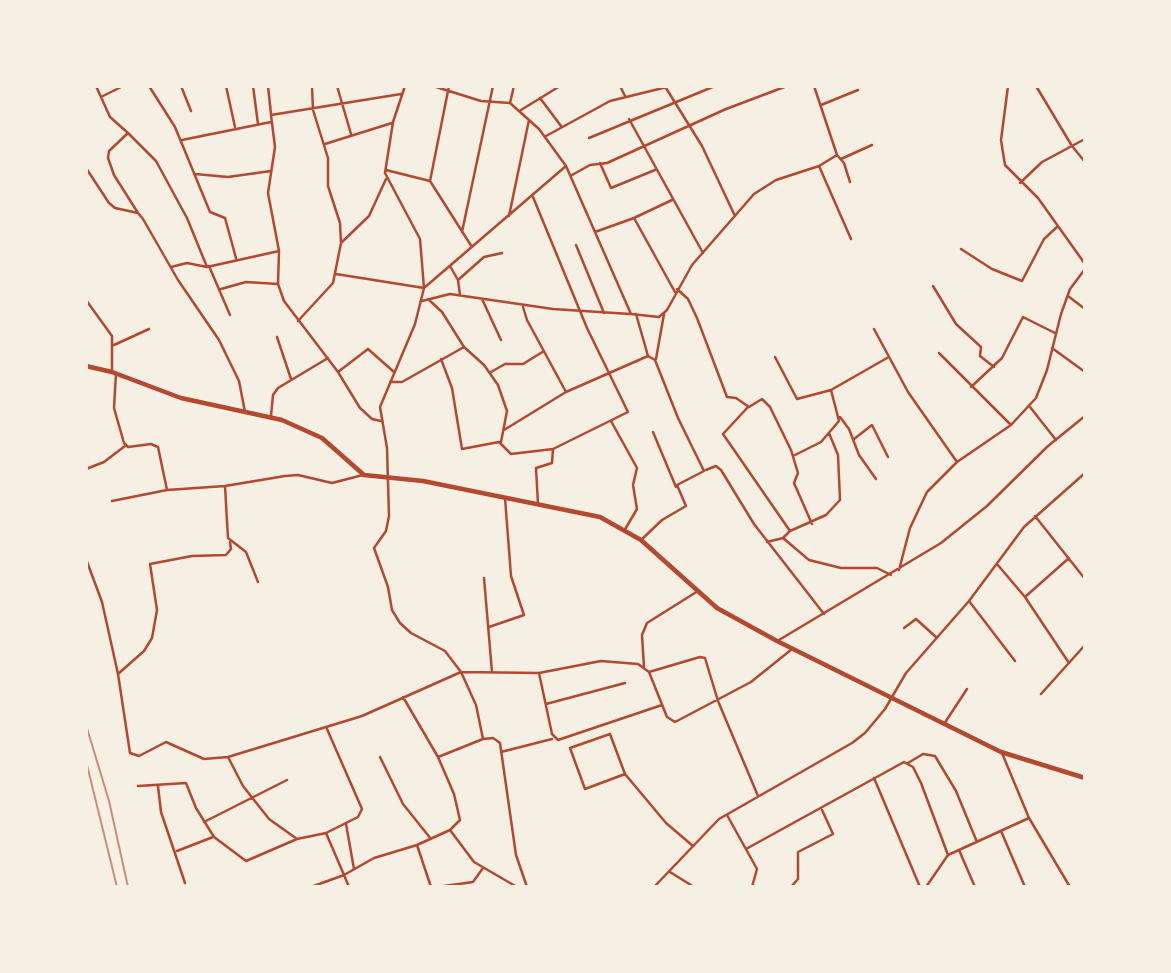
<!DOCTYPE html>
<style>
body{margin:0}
#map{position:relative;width:1171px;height:973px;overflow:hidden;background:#f6efe4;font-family:Quicksand,sans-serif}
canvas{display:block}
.frame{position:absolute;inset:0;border:88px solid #f6efe4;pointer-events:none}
</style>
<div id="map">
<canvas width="1171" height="973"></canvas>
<div class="frame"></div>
</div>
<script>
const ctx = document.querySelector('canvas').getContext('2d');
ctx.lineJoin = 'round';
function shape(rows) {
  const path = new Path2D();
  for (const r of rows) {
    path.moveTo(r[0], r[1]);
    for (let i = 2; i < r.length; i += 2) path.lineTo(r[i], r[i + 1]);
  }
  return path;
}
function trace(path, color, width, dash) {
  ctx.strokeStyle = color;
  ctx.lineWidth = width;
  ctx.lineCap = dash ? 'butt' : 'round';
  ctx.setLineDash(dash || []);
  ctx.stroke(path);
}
trace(shape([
 [96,86,110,117,128,133,109,151,108,158,114,175,138,213],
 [149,86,175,127,210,212,225,218,236,258],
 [181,86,191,111],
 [226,86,235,127],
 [253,86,258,124],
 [268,86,271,114],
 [337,86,351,134],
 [405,86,393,122,385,173,420,239,424,288,415,324,380,407,387,448,389,516,386,531,374,548,388,587,392,610,400,623,411,633,445,651,461,672,362,716,228,757,243,786,269,819,297,839,326,833,344,875,374,858,417,845,450,830,474,862,517,887],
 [433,86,481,101,510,103,539,129,566,166],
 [449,86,430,181,472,247],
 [620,86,625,96],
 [1008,86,1001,140,1005,165,1038,198,1085,264],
 [1036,86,1072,146,1085,162],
 [666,88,702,146,735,216],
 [101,97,123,86],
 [540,98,561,126],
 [510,103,514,86],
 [821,105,858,90],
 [521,110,560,86],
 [629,119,703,253],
 [128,133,156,161,187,218,207,267],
 [546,136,610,101,671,86],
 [589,138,715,86],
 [182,140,271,122],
 [325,144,392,123],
 [837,155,844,163,850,182],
 [841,159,872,145],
 [600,163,611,188,655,170],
 [819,166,851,239],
 [86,168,109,203,115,208,138,213,143,219,178,280,219,340,239,381,245,412],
 [386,170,430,181],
 [195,174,228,177,271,171],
 [572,175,590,165,607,163,726,109,787,86],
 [1020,183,1042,162,1085,139],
 [533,197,587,328,628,412,553,449,552,463,536,468,538,504],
 [672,200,634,218,675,292],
 [509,216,529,120],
 [462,232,493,86],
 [595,232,634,218],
 [341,243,369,216,386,179],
 [576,245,604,313],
 [961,249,992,269,1022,281,1044,239,1057,227],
 [279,251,268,193,275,147,271,115,401,94],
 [209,266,230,315],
 [450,266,458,280,460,295],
 [171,267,187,263,207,267,279,251,278,284,284,301,338,372,360,408,372,419,381,421],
 [336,274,424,288,566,166,631,314,659,317,667,310,692,265,754,194,776,180,819,166,837,155,814,86],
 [458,280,484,257,502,253],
 [933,286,956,324,981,347,980,356,994,367],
 [221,289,246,282,278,284],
 [677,289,688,299,697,318,727,397,736,398,749,407,762,399,770,407,791,450,798,473,794,483,812,524],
 [1068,296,1085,309],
 [428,299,442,312,464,347,484,365,498,385,507,411,501,442],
 [482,299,501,340],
 [86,300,112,336,112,372],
 [422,301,450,294,553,309,630,314],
 [523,307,527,320,566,392,648,356],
 [636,314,648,356,655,360,678,418,704,471,677,485,686,506,662,520,641,540],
 [298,321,333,283,341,243,340,223,328,186,328,158,313,110,312,86],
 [874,329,908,392,957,462],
 [277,337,291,379],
 [114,345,149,329],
 [1052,348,1085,372],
 [939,353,1011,425],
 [775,357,797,399,831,390],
 [441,359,452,388,462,449,499,442,511,454,553,449],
 [656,359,664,314],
 [338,372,368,349,394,372],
 [491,372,505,364,523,364,544,351],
 [116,374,114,408,124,443,128,447,151,444,158,447,167,490],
 [390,382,402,382,464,347],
 [971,387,1002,358,1023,317,1055,333],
 [748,407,723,434,790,531],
 [1030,407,1056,440],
 [271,416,273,395,278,388,328,358],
 [840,417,849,429,859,455,876,479],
 [611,421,637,468,633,485,637,509,624,531],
 [504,430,566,392],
 [653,432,676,487],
 [854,439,872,425,888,457],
 [793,456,821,442,839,421,831,390,887,358],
 [86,469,104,462,125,446],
 [706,470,716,466,721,470,754,524,824,614],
 [225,486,228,538,246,552,258,582],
 [112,501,167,490,225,486,285,476,298,475,332,483,363,475],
 [1035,516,1085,579],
 [783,538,790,531,826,515,840,500,838,455,829,433],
 [767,542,783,538,809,560,841,568,877,568,891,575],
 [86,559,102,602,118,674,130,753,139,756,166,742,204,759,228,757],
 [997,564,1025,597,1069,663],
 [899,570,910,528,927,492,957,462,1011,425,1036,398,1047,370,1061,314,1070,289,1085,269],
 [484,578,492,672],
 [1025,597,1069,558],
 [969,601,1015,661],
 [489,627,524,615,511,576,505,498],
 [904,628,916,619,936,637],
 [779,640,941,543,987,506,1048,446,1085,416],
 [644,667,642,635,647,623,698,591],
 [649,672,700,657,705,658,718,701,758,796],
 [539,673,552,734,558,740,662,705],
 [118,674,144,651,152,638,157,610,150,564,192,556,226,555,231,549,230,542],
 [1041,694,1085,645],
 [403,697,438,757,454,794,460,820,450,830],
 [546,704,625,683],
 [944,724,967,689],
 [483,739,476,705,461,672,539,673,601,661,638,664,649,672,667,717,675,722,751,682,792,649],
 [501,752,552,739],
 [1002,753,1029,818,1070,887],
 [380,757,403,804,431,839],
 [438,757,483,739,493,738,500,743,516,855,527,887],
 [908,763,923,754,935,756,956,791,977,842],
 [625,774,610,734,570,748,585,789,625,774,666,823,693,846],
 [874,778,920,887],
 [138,786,186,783,196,808,214,837,246,861,297,839],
 [158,786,161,812,185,883],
 [727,815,757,869,752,887],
 [204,822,287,780],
 [346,824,354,869],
 [1001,831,1025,887],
 [326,833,358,817,362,809,327,729],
 [417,845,431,887],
 [746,849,904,762,913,767,921,783,948,855],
 [959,850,975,887],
 [177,851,213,837],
 [670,872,694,887],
 [311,887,344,875,349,887],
 [437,887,473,882,483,868],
 [654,887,719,819,852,743,865,733,885,709,906,673,969,601,1024,527,1085,473],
 [791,887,798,879,798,852,833,834,822,810],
 [926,887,948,855,1029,818]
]), '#b5482f', 2.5);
trace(shape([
 [86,366,112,372,181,398,282,420,322,438,364,475,423,481,600,517,641,540,717,608,777,641,1001,752,1085,778]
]), '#b5482f', 4.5);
trace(shape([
 [86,725,109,801,128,887],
 [86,761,117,887]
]), '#cf8b77', 2);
</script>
